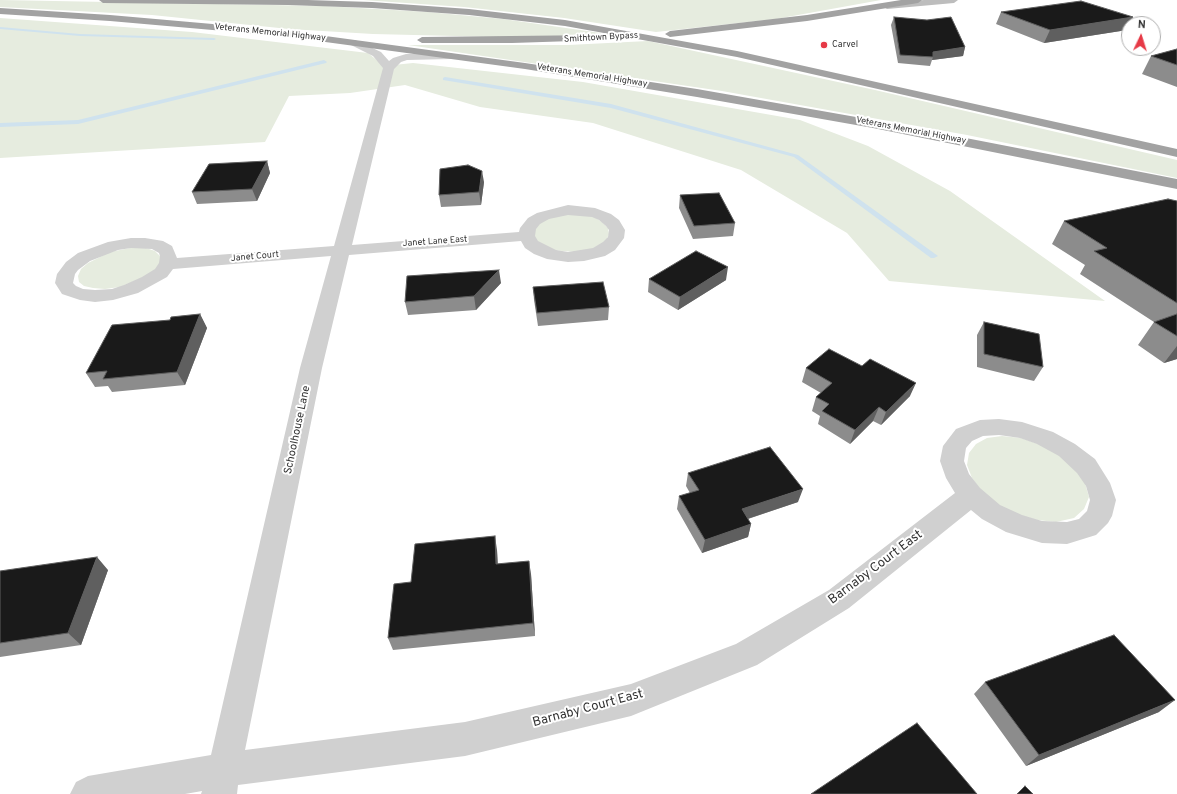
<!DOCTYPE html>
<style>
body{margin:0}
#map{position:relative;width:1177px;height:794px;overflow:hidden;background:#fff;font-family:Overpass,sans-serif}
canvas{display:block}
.north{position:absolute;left:1121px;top:16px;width:40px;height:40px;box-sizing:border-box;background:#fff;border:1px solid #adadad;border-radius:50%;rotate:4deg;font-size:11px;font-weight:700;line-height:16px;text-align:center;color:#333}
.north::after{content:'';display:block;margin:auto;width:14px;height:18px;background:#e63946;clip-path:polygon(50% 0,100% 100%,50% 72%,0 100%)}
</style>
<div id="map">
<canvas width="1177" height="794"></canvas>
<div class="north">N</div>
</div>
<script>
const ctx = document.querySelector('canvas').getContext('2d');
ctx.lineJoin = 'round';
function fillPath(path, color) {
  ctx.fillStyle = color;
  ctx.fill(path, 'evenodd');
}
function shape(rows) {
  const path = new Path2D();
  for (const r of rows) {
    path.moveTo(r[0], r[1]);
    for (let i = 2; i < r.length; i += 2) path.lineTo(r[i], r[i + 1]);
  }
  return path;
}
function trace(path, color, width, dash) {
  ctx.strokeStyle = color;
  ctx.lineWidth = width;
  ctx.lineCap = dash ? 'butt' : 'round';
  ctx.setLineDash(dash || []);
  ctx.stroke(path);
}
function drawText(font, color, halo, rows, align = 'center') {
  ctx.font = font + ' Overpass,sans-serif';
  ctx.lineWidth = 4;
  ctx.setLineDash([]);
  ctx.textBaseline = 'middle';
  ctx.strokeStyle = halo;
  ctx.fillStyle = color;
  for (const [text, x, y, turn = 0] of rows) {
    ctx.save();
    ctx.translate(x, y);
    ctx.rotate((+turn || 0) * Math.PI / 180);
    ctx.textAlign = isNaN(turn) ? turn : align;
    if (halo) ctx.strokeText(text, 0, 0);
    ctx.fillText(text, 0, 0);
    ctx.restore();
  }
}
fillPath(shape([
 [0,0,325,6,428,12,503,19,615,35,497,37,373,34,289,29,152,15,0,7],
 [363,0,881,0,776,19,656,32,564,18,464,7],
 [0,18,192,32,368,53,384,66,413,63,583,82,800,120,868,146,950,191,1105,301,889,281,847,233,741,170,593,123,480,107,405,85,350,93,289,96,265,142,0,158],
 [648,41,875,90,1177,160,1177,178,967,135,722,91,408,45,568,45],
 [571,213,594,217,602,222,608,228,609,234,606,241,598,246,588,251,575,252,551,250,542,245,536,240,534,234,536,227,541,222,549,217],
 [135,247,146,248,155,251,160,256,160,262,156,269,146,276,120,287,105,289,93,288,84,286,79,282,78,276,81,269,88,263,110,252],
 [1002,436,1021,438,1041,445,1060,455,1075,468,1085,483,1089,497,1084,509,1074,518,1056,522,1037,520,1016,514,997,504,982,492,972,478,967,465,969,453,976,444,987,438]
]), '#e6ecdf');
fillPath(shape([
 [0,27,80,34,214,38,216,39,214,40,80,36,0,29,0,27],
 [324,60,327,62,326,63,78,124,0,127,0,123,78,120,324,60],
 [445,77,611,104,798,155,938,256,934,258,931,258,794,157,611,108,443,80,443,78,445,77]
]), '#cfe2ee');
fillPath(shape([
 [355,40,381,52,389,61,393,58,406,54,451,53,456,56,451,59,407,60,401,62,394,69,352,245,519,232,520,228,528,218,537,213,568,205,595,208,611,214,619,220,625,230,624,238,615,250,605,256,584,261,568,262,547,259,534,254,525,248,521,241,349,255,322,368,245,750,465,722,631,684,736,644,829,590,955,493,946,478,940,461,943,446,956,429,980,420,999,419,1022,422,1053,432,1075,444,1095,459,1110,483,1116,500,1112,516,1108,523,1096,535,1067,544,1042,543,1006,532,982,519,971,510,849,608,757,665,631,716,465,756,238,785,237,794,201,794,202,791,185,794,70,794,76,782,88,776,211,755,300,368,331,256,173,269,167,277,138,293,113,300,95,302,80,300,62,294,55,283,57,274,66,262,78,253,108,242,131,238,145,238,163,241,172,246,177,258,334,246,383,68,373,56,351,45,350,43,351,41,355,40],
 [568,215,592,217,599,220,606,226,609,230,608,237,603,242,593,248,568,252,556,250,538,241,535,236,536,229,540,224,549,219,568,215],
 [131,248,152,249,159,253,160,256,159,263,155,269,142,277,124,285,112,289,95,290,83,289,76,286,73,283,75,274,78,270,90,261,118,250,131,248],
 [999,435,1020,438,1037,444,1059,456,1077,473,1086,486,1090,500,1087,511,1079,519,1067,522,1042,521,1022,515,1000,505,980,488,969,474,964,461,966,448,972,441,983,436,999,435]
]), '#d0d0d0');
fillPath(shape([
 [924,0,958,0,954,3,887,9,882,6,887,3,924,0]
]), '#bdbdbd');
fillPath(shape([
 [99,0,308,0,372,2,469,9,565,20,737,51,1177,149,1177,157,737,57,565,26,469,15,372,8,288,5,103,3,99,0],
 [901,0,922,0,918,3,807,21,670,37,665,34,670,31,807,15,901,0],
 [0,8,110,15,281,30,525,63,697,89,873,120,1177,179,1177,189,873,128,697,97,525,69,281,36,110,21,0,14,0,8],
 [600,35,604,36,605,38,604,40,512,43,422,43,417,40,422,37,600,35]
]), '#a2a2a2');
fillPath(shape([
 [1001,12,1133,17,1130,24,1129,24,1129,26,1127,30,1044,43,996,24],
 [894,17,965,47,963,56,932,60,930,66,898,63,891,25],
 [1177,49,1177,87,1142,74,1151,56],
 [267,161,270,173,257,201,197,204,192,192],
 [484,182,481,205,441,207,439,195],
 [680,195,735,223,733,236,693,239,679,208],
 [1177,201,1177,359,1164,363,1138,345,1154,322,1080,274,1085,265,1052,244,1064,221],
 [649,279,726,280,678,310,648,292],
 [501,283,476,310,408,315,405,302],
 [533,287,609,307,608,320,538,326,534,300],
 [200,314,207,328,185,385,112,392,108,386,95,387,86,373,170,320],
 [984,322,1043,367,1034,381,977,367,977,335],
 [806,368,910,396,881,425,873,421,850,444,818,424,820,416,812,411,816,397,821,393,802,382],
 [688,473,798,502,748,519,751,524,748,537,702,553,677,509,679,496,690,493,686,486],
 [497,550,498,564,531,574,535,636,393,650,388,638,411,582],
 [108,570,81,645,0,657,0,571],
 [985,682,1159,712,1026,766,974,694]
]), '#8c8c8c');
fillPath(shape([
 [1133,17,1130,24,1129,24,1129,26,1127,30,1044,43,1050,30],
 [965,47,963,56,932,60,933,57,933,52],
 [267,161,270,173,257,201,252,189],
 [482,171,484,182,481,205,479,192],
 [728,267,726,280,678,310,680,297],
 [499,270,501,283,476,310,474,296],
 [200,314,207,328,185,385,177,372],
 [1177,346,1177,359,1164,363],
 [916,383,910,396,881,425,886,412],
 [879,407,873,421,850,444,855,430],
 [803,489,798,502,738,522,742,509],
 [751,524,748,537,702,553,705,540],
 [495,536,497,550,498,577,496,564],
 [97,557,108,570,81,645,68,633],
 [529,561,531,574,535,636,533,623],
 [1175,700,1159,712,1026,766,1039,755]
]), '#5f5f5f');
const building = shape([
 [1081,1,1133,17,1050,30,1001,12,1081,1],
 [894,17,927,20,951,17,965,47,933,52,933,57,900,55,894,17],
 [1177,49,1177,65,1151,56,1177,49],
 [267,161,252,189,192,192,209,164,267,161],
 [468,165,482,171,479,192,439,195,440,169,468,165],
 [719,193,735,223,694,226,680,195,719,193],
 [1168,199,1177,201,1177,303,1094,251,1107,248,1064,221,1168,199],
 [696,251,728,267,680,297,649,279,696,251],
 [499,270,474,296,405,302,407,276,499,270],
 [603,282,609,307,537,313,533,287,603,282],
 [200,314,177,372,103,379,107,371,86,373,112,325,170,320,171,317,200,314],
 [1177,314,1177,336,1154,322,1177,314],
 [984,322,1039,334,1043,367,984,354,984,322],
 [829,349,862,366,870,359,916,383,886,412,879,407,855,430,822,411,829,404,816,397,832,383,806,368,829,349],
 [770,447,803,489,742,509,751,524,705,540,679,496,699,490,688,473,770,447],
 [495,536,496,564,529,561,533,623,388,638,394,584,411,582,415,544,495,536],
 [97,557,68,633,0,643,0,571,97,557],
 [1114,635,1175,700,1039,755,985,682,1114,635],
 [917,723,977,794,811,794,917,723],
 [1025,786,1033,794,1017,794,1025,786]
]);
fillPath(building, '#1a1a1a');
trace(building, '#5f5f5f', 1);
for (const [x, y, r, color] of [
 [824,45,4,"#e63946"]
]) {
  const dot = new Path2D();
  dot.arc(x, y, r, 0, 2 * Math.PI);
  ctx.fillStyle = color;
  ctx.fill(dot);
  trace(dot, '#fff', 1.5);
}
drawText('9px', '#333', '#fff', [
 ["Veterans Memorial Highway",270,33,6],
 ["Smithtown Bypass",601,38,-3],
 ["Veterans Memorial Highway",592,76,9],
 ["Veterans Memorial Highway",911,131,11],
 ["Janet Lane East",435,242,-4],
 ["Janet Court",255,257,-5]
]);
drawText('9px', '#333', '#fff', [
 ["Carvel",832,45]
], 'left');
drawText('11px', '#333', '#fff', [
 ["Schoolhouse Lane",298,430,-78]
]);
drawText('13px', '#333', '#fff', [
 ["Barnaby Court East",876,568,-37],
 ["Barnaby Court East",588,709,-15]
]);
</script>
